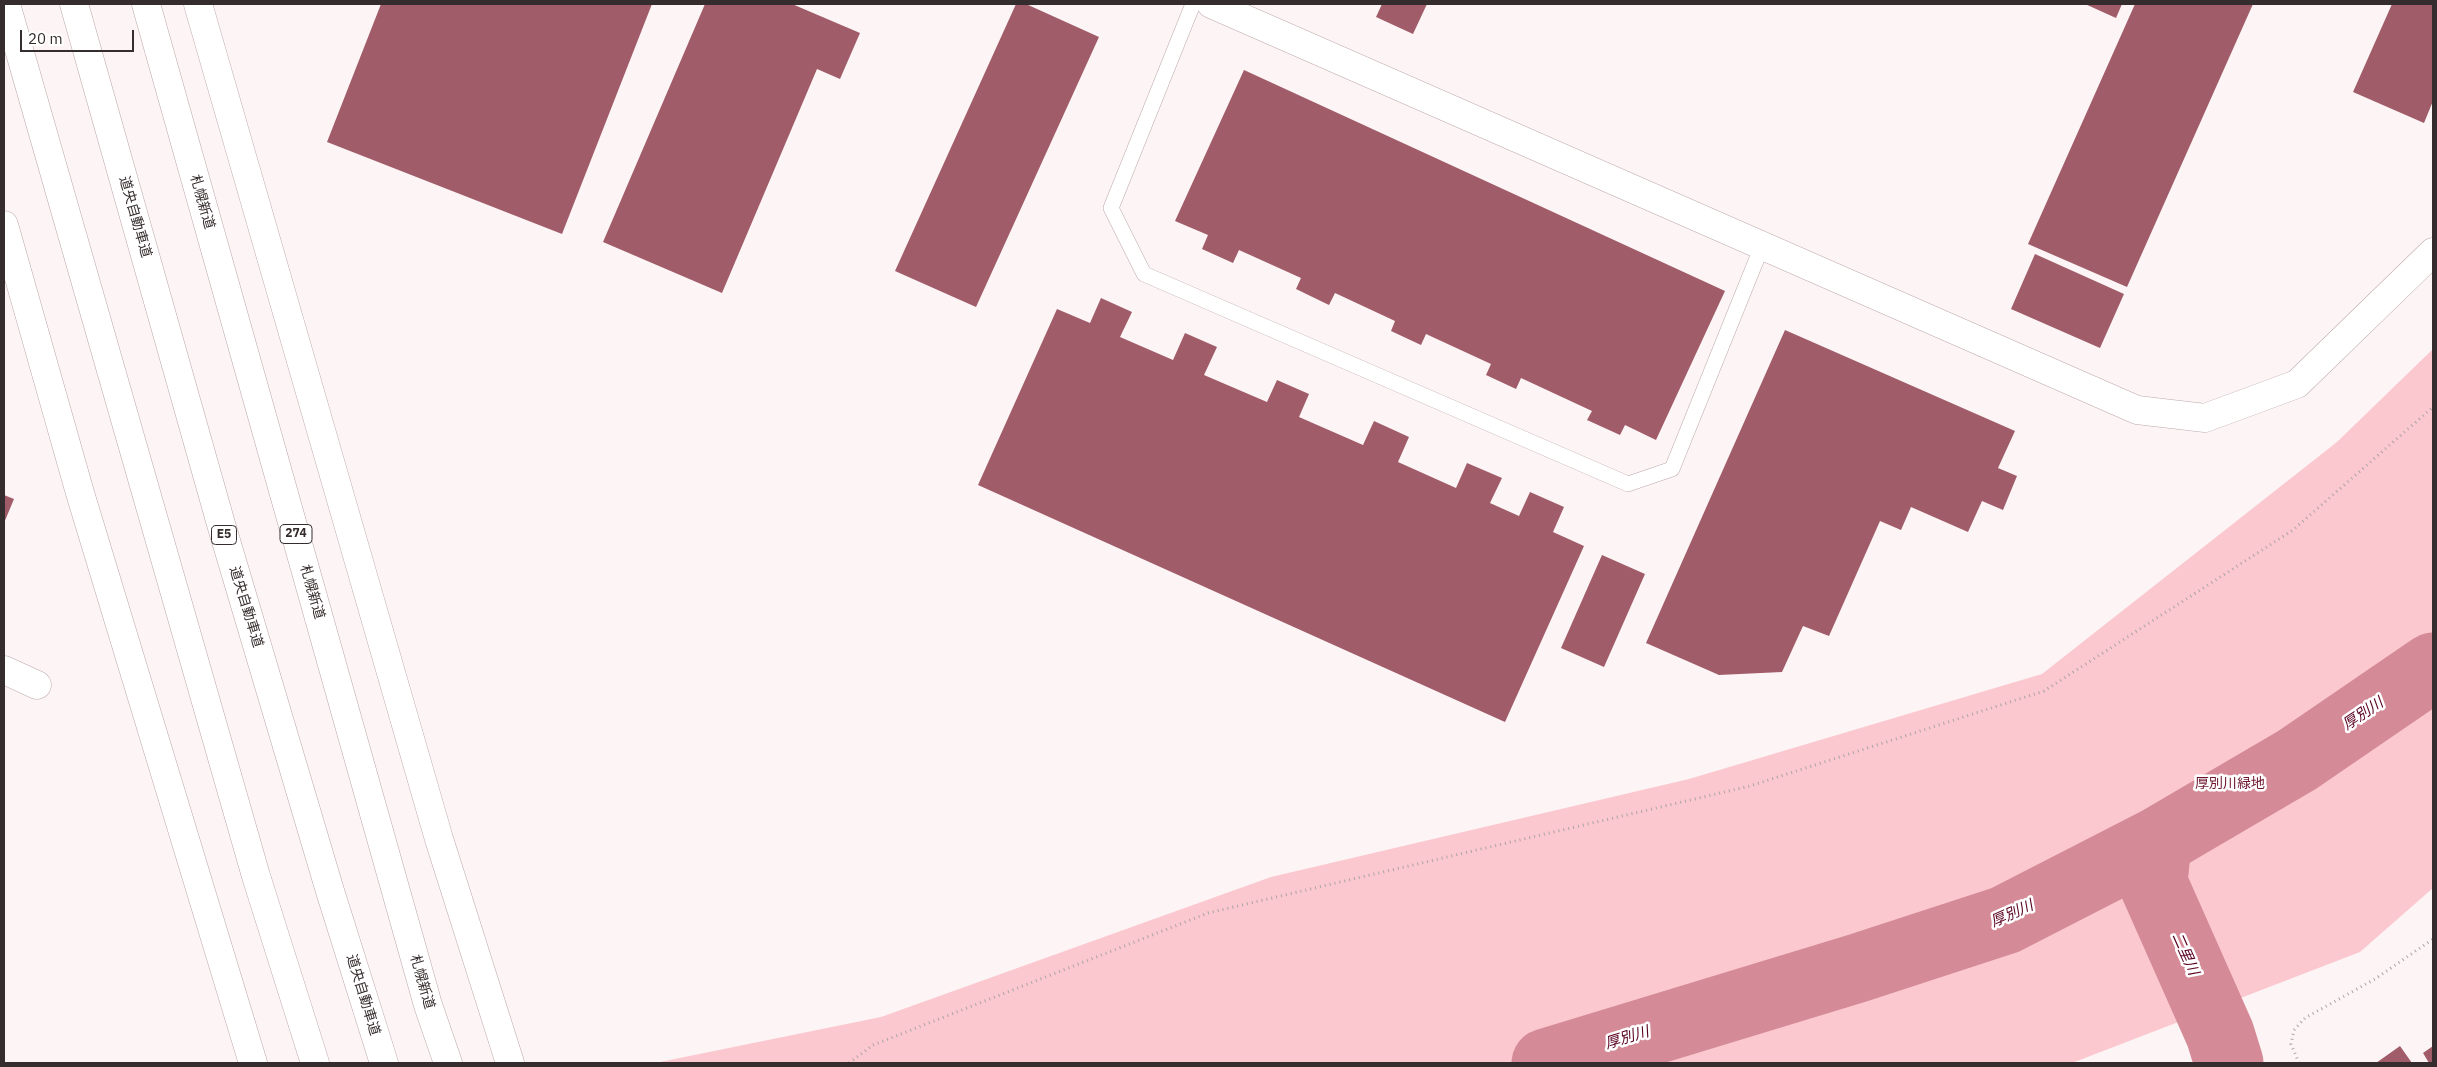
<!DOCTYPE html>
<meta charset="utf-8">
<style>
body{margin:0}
#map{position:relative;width:2437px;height:1067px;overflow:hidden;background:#fdf4f5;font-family:"IBM Plex Sans",sans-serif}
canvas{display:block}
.frame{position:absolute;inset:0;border:5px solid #352c2d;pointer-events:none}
.scale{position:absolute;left:20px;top:30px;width:114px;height:22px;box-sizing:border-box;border:2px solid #352c2d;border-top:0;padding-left:6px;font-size:15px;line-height:18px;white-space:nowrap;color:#352c2d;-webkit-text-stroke:4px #fff;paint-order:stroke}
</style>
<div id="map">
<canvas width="2437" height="1067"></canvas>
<div class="frame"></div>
<div class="scale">20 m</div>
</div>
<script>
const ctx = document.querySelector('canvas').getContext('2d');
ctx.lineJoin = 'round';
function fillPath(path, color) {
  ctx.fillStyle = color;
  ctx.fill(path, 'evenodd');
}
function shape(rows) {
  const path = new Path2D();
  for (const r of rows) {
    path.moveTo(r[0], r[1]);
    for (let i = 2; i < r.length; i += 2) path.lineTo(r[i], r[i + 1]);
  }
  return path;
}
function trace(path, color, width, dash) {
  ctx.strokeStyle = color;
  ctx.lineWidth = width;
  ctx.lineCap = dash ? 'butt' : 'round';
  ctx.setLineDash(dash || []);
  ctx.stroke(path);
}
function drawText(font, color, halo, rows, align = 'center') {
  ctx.font = font + ' "IBM Plex Sans","Noto Sans JP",sans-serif';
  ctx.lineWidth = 5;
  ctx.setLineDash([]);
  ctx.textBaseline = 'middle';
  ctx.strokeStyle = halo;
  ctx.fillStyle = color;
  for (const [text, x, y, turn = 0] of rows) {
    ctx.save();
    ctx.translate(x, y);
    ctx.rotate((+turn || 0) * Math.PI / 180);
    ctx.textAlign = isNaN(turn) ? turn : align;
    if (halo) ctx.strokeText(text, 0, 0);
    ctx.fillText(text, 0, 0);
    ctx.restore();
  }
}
fillPath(shape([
 [2433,349,2433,888,2360,952,2072,1063,655,1063,881,1017,1271,877,1689,779,2042,674,2337,442]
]), '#fbc8cf');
trace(shape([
 [2157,842,2153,883,2220,1034,2229,1063],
 [1546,1063,1858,968,2005,920,2157,842,2297,760,2433,667]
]), '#d48b97', 69);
fillPath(shape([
 [381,4,652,4,562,234,327,142],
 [705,4,792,4,860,33,840,79,817,69,722,293,603,242],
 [1016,4,1026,4,1099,37,976,307,895,271],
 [1382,4,1427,4,1413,34,1376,17],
 [2085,4,2122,4,2116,18],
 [2135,4,2253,4,2127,287,2028,244],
 [2392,4,2433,4,2433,101,2424,123,2353,92],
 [1244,70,1725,291,1656,440,1625,425,1620,435,1587,420,1592,411,1521,378,1516,389,1486,375,1491,364,1426,334,1421,345,1391,331,1395,321,1335,293,1329,305,1296,289,1301,278,1239,250,1233,263,1202,249,1208,235,1175,221],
 [2035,254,2124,294,2100,348,2011,309],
 [1101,298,1132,312,1120,337,1173,360,1185,333,1217,347,1204,375,1267,402,1277,380,1309,394,1299,417,1363,445,1374,421,1409,437,1398,462,1456,488,1467,463,1502,478,1490,503,1519,516,1530,492,1564,507,1553,532,1584,546,1505,722,978,485,1057,309,1090,323],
 [1785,330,2015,431,1998,468,2017,476,2003,510,1982,501,1968,532,1911,507,1901,530,1880,521,1829,636,1803,626,1782,672,1719,675,1646,643],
 [4,495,14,499,4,523],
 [1602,555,1645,574,1604,667,1561,648],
 [2400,1046,2412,1063,2376,1063],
 [2433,1046,2433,1063,2429,1063,2423,1053]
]), '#a05d69');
const service = shape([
 [1193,4,1111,208,1144,274,1628,484,1672,469,1762,246]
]);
const minor = shape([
 [1211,4,2137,410,2205,418,2297,384,2433,252],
 [4,670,37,685]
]);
const tertiary = shape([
 [198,4,439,839,510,1063]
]);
const trunk = shape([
 [146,4,428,1005,448,1063],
 [4,225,80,493,253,1063]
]);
const motorway = shape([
 [6,4,256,876,315,1063],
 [74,4,221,524,330,891,384,1063]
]);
trace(service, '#bda9ab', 16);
trace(minor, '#bda9ab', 29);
trace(tertiary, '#bda9ab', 29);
trace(trunk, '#bda9ab', 29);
trace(motorway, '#bda9ab', 29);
trace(shape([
 [849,1063,873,1045,1208,913,1750,786,2044,691,2293,530,2433,407],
 [2299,1063,2291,1044,2294,1030,2305,1018,2375,979,2433,939]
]), '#ada4a5', 3, [1, 4]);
trace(service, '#fff', 15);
trace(minor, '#fff', 28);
trace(tertiary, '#fff', 28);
trace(trunk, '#fff', 28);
trace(motorway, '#fff', 28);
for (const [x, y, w] of [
 [296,534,32],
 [224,535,25]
]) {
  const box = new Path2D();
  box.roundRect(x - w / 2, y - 9.5, w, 19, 4);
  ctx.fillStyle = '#fff';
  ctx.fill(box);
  trace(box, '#352c2d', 1);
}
drawText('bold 12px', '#352c2d', null, [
 ["274",296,534],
 ["E5",224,535]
]);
drawText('14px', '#352c2d', '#fff', [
 ["札幌新道",202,202,74],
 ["道央自動車道",135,217,74],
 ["札幌新道",312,592,74],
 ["道央自動車道",246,607,73],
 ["札幌新道",422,982,74],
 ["道央自動車道",363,995,73]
]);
drawText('14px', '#6c162f', '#fff', [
 ["厚別川緑地",2230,784]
]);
drawText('italic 15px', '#590020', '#fff', [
 ["厚別川",2363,714,-34],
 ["厚別川",2012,914,-24],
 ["二里川",2185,954,66],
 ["厚別川",1627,1038,-17]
]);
</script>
